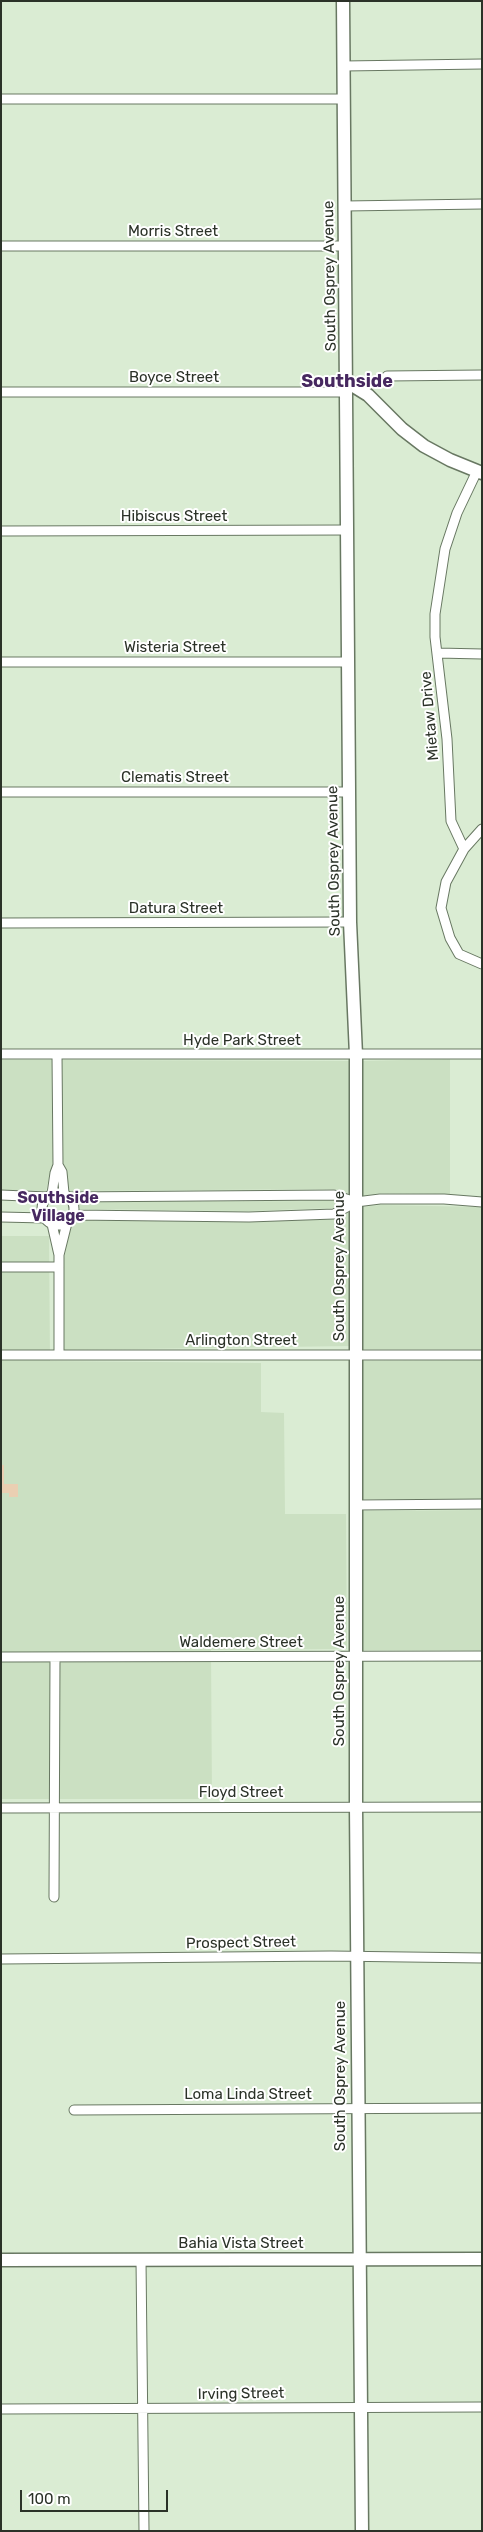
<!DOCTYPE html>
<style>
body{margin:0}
#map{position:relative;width:483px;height:2532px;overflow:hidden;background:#daecd3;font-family:Rubik,sans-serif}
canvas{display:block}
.frame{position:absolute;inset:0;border:2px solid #2b3228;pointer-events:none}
.scale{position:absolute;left:20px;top:2490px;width:148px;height:22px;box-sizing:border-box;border:2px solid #2b3228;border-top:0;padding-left:6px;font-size:15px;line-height:18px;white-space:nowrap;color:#2b3228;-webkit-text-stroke:4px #fff;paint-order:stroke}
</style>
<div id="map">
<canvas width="483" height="2532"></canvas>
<div class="frame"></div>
<div class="scale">100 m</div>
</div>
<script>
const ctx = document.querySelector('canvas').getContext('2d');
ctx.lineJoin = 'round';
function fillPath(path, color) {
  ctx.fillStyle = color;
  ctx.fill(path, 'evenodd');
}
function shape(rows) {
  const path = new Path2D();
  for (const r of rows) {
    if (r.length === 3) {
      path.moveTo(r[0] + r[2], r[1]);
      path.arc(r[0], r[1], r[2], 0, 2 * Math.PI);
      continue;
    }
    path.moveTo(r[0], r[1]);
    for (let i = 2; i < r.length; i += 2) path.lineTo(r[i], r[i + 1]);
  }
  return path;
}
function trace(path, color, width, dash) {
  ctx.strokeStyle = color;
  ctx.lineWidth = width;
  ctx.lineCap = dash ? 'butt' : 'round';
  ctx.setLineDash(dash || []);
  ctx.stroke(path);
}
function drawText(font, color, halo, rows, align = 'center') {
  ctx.font = font + ' Rubik,sans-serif';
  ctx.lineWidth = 4;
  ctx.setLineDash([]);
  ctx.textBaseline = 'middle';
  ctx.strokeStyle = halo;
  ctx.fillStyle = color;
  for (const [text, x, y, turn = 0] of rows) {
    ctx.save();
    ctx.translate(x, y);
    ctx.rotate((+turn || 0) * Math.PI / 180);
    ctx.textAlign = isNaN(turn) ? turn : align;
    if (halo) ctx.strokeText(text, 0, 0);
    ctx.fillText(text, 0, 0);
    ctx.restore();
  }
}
fillPath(shape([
 [450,1059,450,1194,381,1193,361,1196,361,1061],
 [1,1060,52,1060,53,1162,46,1191,1,1190],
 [62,1060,351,1061,351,1194,334,1189,71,1191,68,1190,63,1162],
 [334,1201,342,1203,333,1208,249,1211,80,1209,79,1202],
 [381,1205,482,1207,482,1349,361,1349,361,1207],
 [351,1211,351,1346,64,1350,64,1259,71,1226,76,1220,249,1222,334,1219],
 [1,1236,49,1236,50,1361,261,1363,261,1412,284,1413,285,1514,346,1514,347,1649,211,1650,212,1799,1,1799],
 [482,1360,482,1499,362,1499,361,1361],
 [482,1510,482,1650,362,1650,362,1511]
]), '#cbe0c2');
fillPath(shape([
 [1,1465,4,1465,4,1484,18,1484,18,1497,9,1497,9,1493,1,1493]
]), '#eacfb2');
const street = shape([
 [344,66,482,64],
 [1,99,344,99],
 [345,206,482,204],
 [1,246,345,246],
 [387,376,482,375],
 [1,392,347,392],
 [1,531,348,530],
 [438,653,482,654],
 [1,662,348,662],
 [1,792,350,792],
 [482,829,464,849,446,882,441,908,450,938,459,954,482,964],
 [464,849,451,821,447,739,435,637,435,614,445,549,457,513,477,471],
 [1,923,350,922],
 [1,1054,482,1054],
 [57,1055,58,1165,62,1172,64,1193],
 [58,1209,16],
 [52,1194,55,1173,58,1165],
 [1,1195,47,1197],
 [69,1197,334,1195,356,1202],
 [74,1215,249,1217,334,1214,356,1202,380,1199,444,1199,482,1202],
 [1,1217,45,1218],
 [52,1224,59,1255],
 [1,1267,59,1267],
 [1,1355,482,1355],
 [59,1355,59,1255,67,1223],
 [357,1505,482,1504],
 [1,1657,482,1656],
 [1,1808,482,1807],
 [54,1897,55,1657],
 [1,1959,331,1956,482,1958],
 [74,2110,482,2108],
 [141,2260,144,2531],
 [1,2409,482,2407]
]);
const secondary = shape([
 [343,1,350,922,356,1055,356,1807,362,2531],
 [347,382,368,395,402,429,424,446,450,460,482,473],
 [1,2260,482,2259]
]);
trace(street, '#687862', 11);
trace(secondary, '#687862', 15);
trace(street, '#fff', 9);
trace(secondary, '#fff', 12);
drawText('15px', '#2b3228', '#fff', [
 ["Morris Street",173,232],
 ["South Osprey Avenue",330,276,-91],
 ["Boyce Street",174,378],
 ["Hibiscus Street",174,517],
 ["Wisteria Street",175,648],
 ["Mietaw Drive",430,716,-95],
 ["Clematis Street",175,778],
 ["South Osprey Avenue",334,861,-91],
 ["Datura Street",176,909],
 ["Hyde Park Street",242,1041],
 ["South Osprey Avenue",340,1266,-90],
 ["Arlington Street",241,1341],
 ["Waldemere Street",241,1643],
 ["South Osprey Avenue",340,1671,-90],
 ["Floyd Street",241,1793],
 ["Prospect Street",241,1943,-1],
 ["South Osprey Avenue",341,2076,-90],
 ["Loma Linda Street",248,2095],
 ["Bahia Vista Street",241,2244],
 ["Irving Street",241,2394,-1]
]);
drawText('bold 16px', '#472860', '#fff', [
 ["Southside",58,1198],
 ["Village",58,1216]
]);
drawText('bold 18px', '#472860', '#fff', [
 ["Southside",347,382]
]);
</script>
